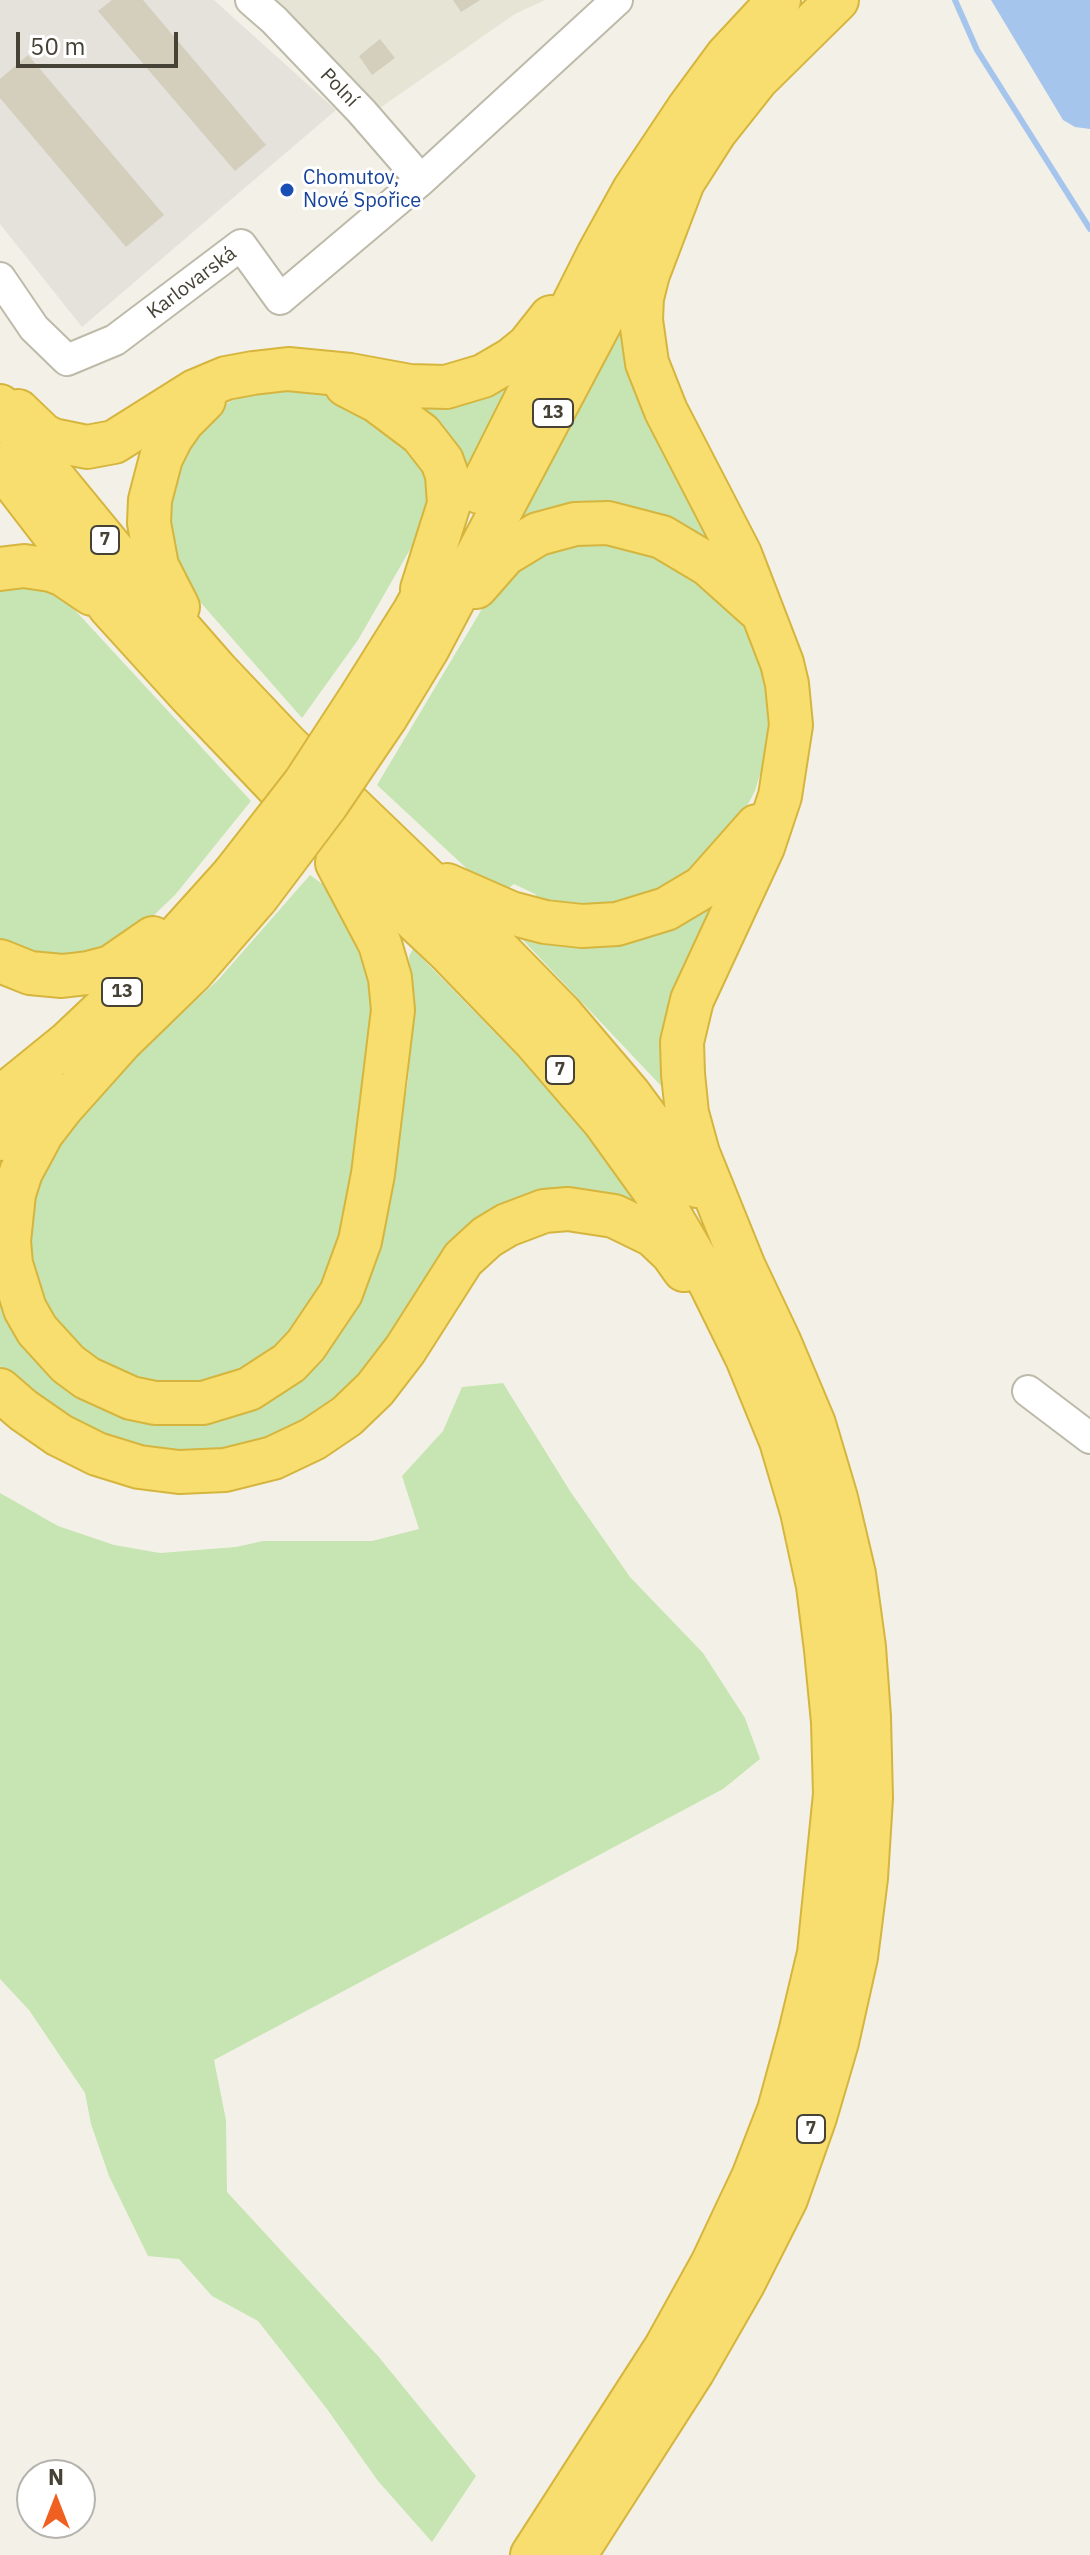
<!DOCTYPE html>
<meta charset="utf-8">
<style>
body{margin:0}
#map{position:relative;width:1090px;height:2555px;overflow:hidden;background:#f3f1e7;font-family:"IBM Plex Sans",sans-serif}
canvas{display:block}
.north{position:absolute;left:16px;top:2459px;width:80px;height:80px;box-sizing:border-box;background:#fff;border:2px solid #b5b3af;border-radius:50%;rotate:0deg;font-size:22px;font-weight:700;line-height:32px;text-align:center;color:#464236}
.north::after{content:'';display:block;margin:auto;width:28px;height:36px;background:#f06021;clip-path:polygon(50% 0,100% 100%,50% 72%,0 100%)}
.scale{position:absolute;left:16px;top:32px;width:162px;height:36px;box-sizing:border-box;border:4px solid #464236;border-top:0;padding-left:10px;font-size:24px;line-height:28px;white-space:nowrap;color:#464236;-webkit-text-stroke:6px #fff;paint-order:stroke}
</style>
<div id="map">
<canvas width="1090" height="2555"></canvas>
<div class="north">N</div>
<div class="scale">50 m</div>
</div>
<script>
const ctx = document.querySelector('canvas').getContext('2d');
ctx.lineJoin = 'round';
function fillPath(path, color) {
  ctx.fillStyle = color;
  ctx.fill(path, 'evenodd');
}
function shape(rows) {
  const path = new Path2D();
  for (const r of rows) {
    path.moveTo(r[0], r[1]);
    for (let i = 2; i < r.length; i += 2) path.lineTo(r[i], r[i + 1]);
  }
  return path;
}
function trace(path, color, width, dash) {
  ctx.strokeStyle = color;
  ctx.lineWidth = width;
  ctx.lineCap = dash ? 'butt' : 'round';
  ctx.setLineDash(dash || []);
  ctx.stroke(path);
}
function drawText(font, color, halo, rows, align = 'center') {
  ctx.font = font + ' "IBM Plex Sans",sans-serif';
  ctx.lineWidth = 6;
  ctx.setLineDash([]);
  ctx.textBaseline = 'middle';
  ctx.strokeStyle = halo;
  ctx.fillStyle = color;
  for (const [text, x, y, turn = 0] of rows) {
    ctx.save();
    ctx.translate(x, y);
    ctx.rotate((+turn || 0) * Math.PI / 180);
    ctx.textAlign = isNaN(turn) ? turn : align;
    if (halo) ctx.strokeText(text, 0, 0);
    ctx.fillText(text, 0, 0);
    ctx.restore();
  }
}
fillPath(shape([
 [274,0,545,0,515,14,377,110]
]), '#e6e4d5');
fillPath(shape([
 [0,0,214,0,336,110,82,327,0,224]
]), '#e5e2dc');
fillPath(shape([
 [626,310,716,547,682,526,634,507,596,503,561,506,519,520],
 [520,367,463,484,393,395],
 [257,388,308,389,345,402,369,415,427,468,431,513,358,640,302,718,180,579,166,522,185,447,224,405],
 [560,540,657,549,732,607,758,645,773,700,769,744,755,791,732,834,691,872,660,890,594,910,543,906,535,894,514,884,506,890,479,880,377,785,501,577],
 [14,582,61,595,251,801,175,895,129,939,62,961,0,942,0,585],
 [310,875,343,899,377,980,347,1237,310,1319,243,1377,157,1390,77,1355,29,1283,26,1198,72,1115,218,980],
 [725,890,665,1090,519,936],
 [413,949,543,1082,621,1176,643,1208,569,1191,335,1402,267,1441,222,1452,180,1454,142,1450,103,1438,34,1396,0,1366,0,1274,60,1375,254,1400,392,1180,408,1081,412,1021,409,956],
 [503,1383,570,1491,630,1577,703,1653,745,1718,760,1759,723,1789,214,2060,226,2120,227,2192,378,2356,476,2476,432,2542,378,2481,327,2409,258,2321,212,2296,179,2259,148,2256,109,2176,91,2124,85,2093,29,2010,0,1979,0,1493,58,1526,114,1545,160,1553,236,1547,263,1541,372,1541,419,1529,402,1476,443,1431,462,1387]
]), '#c6e5b2');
fillPath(shape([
 [991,0,1090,0,1090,129,1075,127,1063,120]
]), '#a6c5ed');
trace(shape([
 [955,0,977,50,1090,229]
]), '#a6c5ed', 6);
fillPath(shape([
 [112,0,143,0,266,145,235,171,98,11],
 [453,0,480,0,461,12],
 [380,39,395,58,372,75,359,56],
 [28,55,164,215,126,247,0,98,0,79]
]), '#d4cebd');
const minor = shape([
 [251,0,274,20,362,112,421,180],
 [0,278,34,328,67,360,115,340,241,245,280,299,421,180,617,0],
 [1028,1391,1090,1438]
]);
const highway = shape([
 [346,385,377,401,421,434,442,461,447,475,449,504,422,589],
 [0,406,38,459,139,582,216,670,287,745,471,922,561,1014,629,1094,697,1186],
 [18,411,43,435,53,440,87,447,114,442,195,391,226,378,253,373,288,369,350,375,410,386,446,387,483,376,512,359,528,346,551,317],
 [0,464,110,607,190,695,316,827,448,951,535,1041,604,1121,663,1203,711,1285,747,1358,781,1441,802,1512,818,1586,826,1650,833,1722,835,1794,819,1953,800,2033,779,2110,753,2177,712,2264,666,2347,532,2555],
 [479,492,598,255,634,190,688,109,727,56,779,0],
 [0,569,24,566,51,570,64,575,92,594],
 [476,587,505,554,538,534,575,524,608,523,662,537,709,565,757,608],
 [178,607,157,566,149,523,150,500,161,458,171,438,183,421,204,400],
 [362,695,414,612,440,565],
 [386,717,428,648,624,278,683,182,715,132,757,79,837,0],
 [447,885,511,913,545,922,582,926,617,924,666,909,703,887,757,826],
 [257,897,192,972,121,1041,62,1107,42,1133,21,1172,14,1194,9,1241,11,1264,25,1309,37,1330,68,1364,87,1378,131,1398,155,1403,203,1403,249,1389,289,1363,306,1345,341,1293,360,1241,373,1174,393,1010,390,978,380,944,337,863],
 [0,961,30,973,62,976,88,973,111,967,153,938],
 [0,1098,69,1042,160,956,233,875],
 [0,1139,55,1095],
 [0,1390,23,1410,59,1435,97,1454,139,1467,179,1472,225,1470,273,1458,313,1439,347,1416,375,1389,405,1350,463,1259,487,1237,507,1225,544,1211,568,1209,614,1216,653,1235,672,1253,684,1270],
 [575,2555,693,2371,743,2284,786,2199,815,2117,837,2042,856,1957,866,1878,871,1798,869,1717,864,1647,854,1574,836,1498,814,1424,779,1341,744,1267,698,1153,687,1113,683,1074,682,1042,692,1000,763,847,780,796,791,725,787,684,782,663,740,554,666,411,647,363,641,320,642,298,648,274,683,182]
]);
trace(minor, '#bebaaa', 34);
trace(highway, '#d6b53e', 46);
trace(minor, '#fff', 30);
trace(highway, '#f7de6e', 42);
const highwayBridge = shape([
 [233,875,304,784,362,695],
 [257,897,327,804,386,717]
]);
trace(highwayBridge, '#d6b53e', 46, []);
trace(highwayBridge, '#f7de6e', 42);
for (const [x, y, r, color] of [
 [287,190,8,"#1a4fb4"]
]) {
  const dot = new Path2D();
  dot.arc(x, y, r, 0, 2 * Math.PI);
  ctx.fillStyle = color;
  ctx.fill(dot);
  trace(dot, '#fff', 3);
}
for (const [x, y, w] of [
 [553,413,40],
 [105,540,28],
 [122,992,40],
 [560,1070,28],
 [811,2129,28]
]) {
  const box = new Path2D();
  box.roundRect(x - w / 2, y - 14, w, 28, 6);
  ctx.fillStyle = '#fff';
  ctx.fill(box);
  trace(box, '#464236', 2);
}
drawText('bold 18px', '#464236', null, [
 ["13",553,413],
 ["7",105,540],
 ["13",122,992],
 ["7",560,1070],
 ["7",811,2129]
]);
drawText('20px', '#464236', '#fff', [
 ["Polní",339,88,46],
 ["Karlovarská",192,283,-37]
]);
drawText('20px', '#164399', '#fff', [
 ["Chomutov,",303,178],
 ["Nové Spořice",303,201]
], 'left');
</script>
